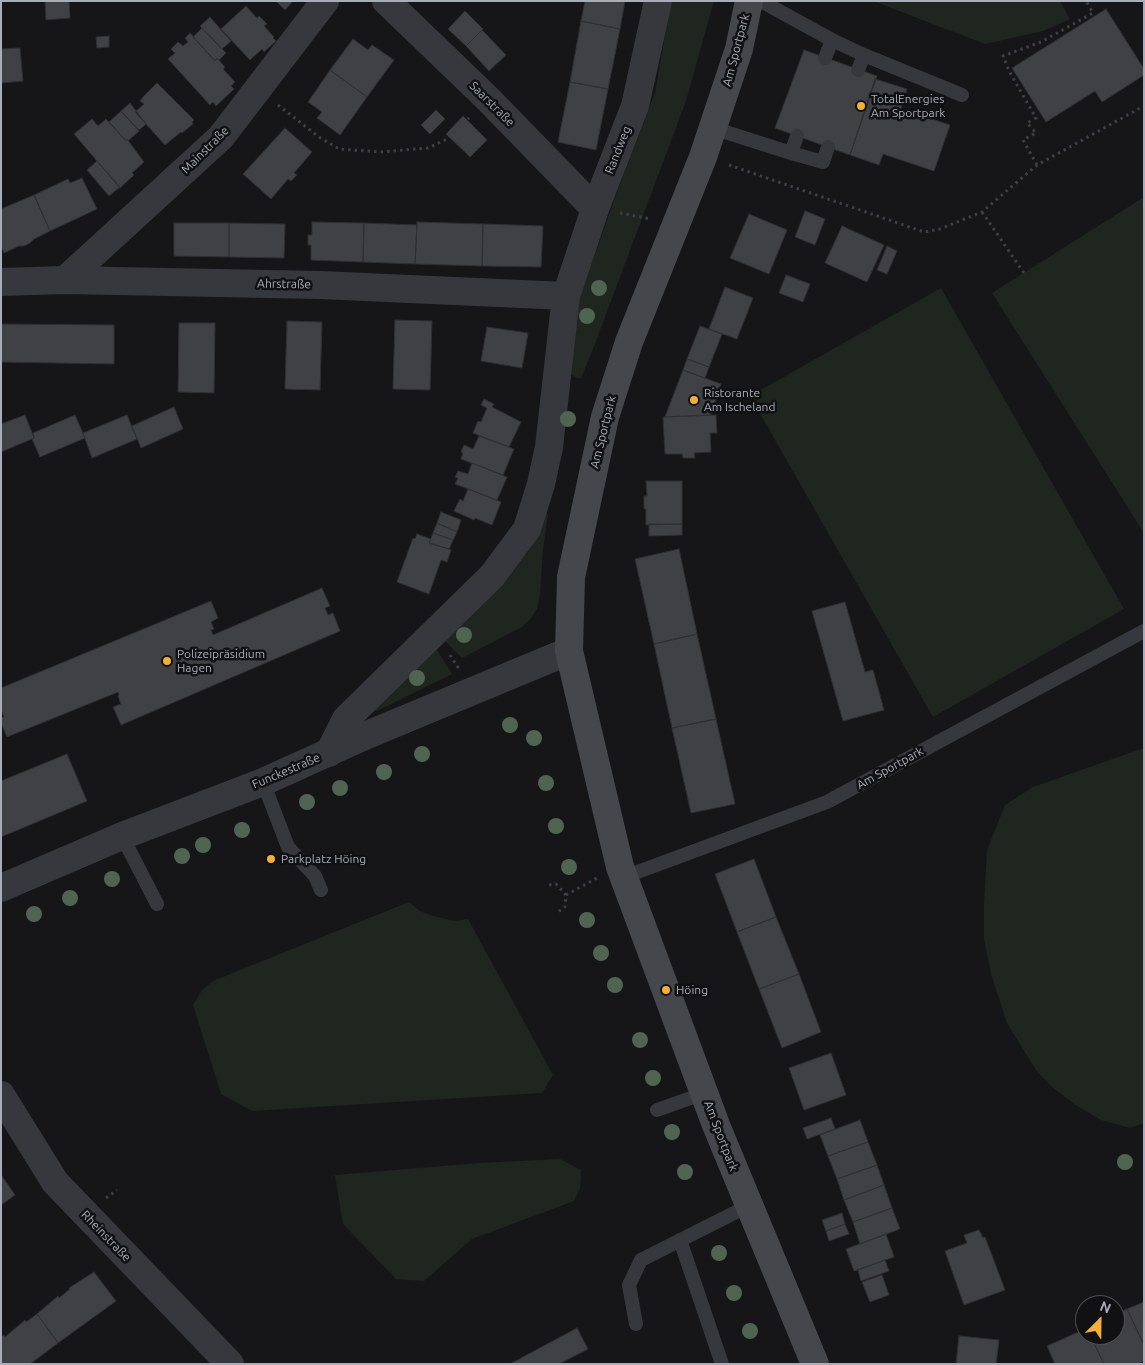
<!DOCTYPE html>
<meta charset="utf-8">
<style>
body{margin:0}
#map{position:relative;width:1145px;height:1365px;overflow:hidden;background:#161618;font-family:Ubuntu,sans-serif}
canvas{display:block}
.frame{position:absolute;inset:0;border:2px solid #a8adb8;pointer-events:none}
.north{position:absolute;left:1075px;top:1295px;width:50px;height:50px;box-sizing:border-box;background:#111113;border:1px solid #4d4f55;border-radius:50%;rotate:23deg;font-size:14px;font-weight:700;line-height:20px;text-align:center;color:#a8adb8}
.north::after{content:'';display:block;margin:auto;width:18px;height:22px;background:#f2b134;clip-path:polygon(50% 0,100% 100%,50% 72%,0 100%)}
</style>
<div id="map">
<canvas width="1145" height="1365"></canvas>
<div class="frame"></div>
<div class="north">N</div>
</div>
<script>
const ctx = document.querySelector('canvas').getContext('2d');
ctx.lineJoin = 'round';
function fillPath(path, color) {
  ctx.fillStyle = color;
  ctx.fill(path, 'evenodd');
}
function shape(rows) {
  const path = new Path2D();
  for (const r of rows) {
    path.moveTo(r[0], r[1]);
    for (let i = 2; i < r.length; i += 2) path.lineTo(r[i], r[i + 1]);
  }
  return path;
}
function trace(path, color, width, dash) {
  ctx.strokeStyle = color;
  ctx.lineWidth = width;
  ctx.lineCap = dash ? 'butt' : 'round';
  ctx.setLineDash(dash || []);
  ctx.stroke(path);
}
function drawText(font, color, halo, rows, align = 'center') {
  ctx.font = font + ' Ubuntu,sans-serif';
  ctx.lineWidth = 5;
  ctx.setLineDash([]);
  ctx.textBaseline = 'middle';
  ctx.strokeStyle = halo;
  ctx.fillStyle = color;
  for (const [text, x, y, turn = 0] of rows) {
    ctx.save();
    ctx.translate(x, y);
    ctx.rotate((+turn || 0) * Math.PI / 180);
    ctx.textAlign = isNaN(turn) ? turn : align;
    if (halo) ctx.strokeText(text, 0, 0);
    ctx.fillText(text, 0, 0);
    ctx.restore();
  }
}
fillPath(shape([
 [671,1,714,1,686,101,593,349,581,378,577,378,569,373,569,363,580,296,614,200,655,93],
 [873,1,1060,1,1070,19,1043,31,985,44],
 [1144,197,1144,533,992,293],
 [941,288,1124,609,933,717,750,396],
 [545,514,548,514,543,549,540,595,537,609,531,618,522,627,462,658,445,641,498,588,528,552,540,531],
 [433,648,437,650,452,674,377,711,370,709],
 [1144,748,1144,1123,1130,1128,1101,1120,1074,1104,1052,1087,1036,1070,1007,1023,991,974,984,939,984,903,987,850,1005,805,1033,787],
 [409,902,420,911,433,916,454,921,468,919,553,1075,542,1093,252,1111,221,1094,193,1005,202,990,213,981],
 [560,1159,581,1170,580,1189,574,1201,472,1239,424,1281,396,1279,343,1224,335,1175,479,1163]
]), '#1e261f');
const building = shape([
 [45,1,69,1,70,18,46,20,45,1],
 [276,1,293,1,285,10,276,1],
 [585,1,625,1,620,29,581,21,585,1],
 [246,6,257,18,259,16,267,24,264,26,274,37,273,38,276,41,264,52,262,49,250,60,221,29,246,6],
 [1106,9,1144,69,1144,75,1102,102,1095,91,1046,122,1012,68,1106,9],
 [465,11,483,29,466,46,448,29,465,11],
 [210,17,231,41,222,49,200,26,210,17],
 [581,21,620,29,608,89,570,82,581,21],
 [202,28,226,53,219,60,217,58,215,61,193,37,202,28],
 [482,30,506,55,489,71,466,46,482,30],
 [190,33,215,61,217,58,225,67,223,69,235,82,231,86,234,89,216,106,213,102,210,105,168,59,175,53,171,49,178,42,183,46,188,42,185,38,190,33],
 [109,36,109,47,97,48,96,37,109,36],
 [353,39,368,50,372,45,394,60,367,97,330,70,353,39],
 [20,48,23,81,1,83,1,49,20,48],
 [804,50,877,76,850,155,775,128,804,50],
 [330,70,367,97,340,135,317,118,322,112,308,102,330,70],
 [875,79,907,89,901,109,950,125,934,171,883,154,879,165,850,155,875,79],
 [570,82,608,89,596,150,558,142,570,82],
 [157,83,194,120,192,122,193,124,182,133,181,132,165,145,135,112,144,104,140,101,143,97,157,83],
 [130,103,146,124,139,130,121,111,130,103],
 [436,110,445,119,430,134,421,125,436,110],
 [121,111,139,131,128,141,127,139,126,141,109,122,121,111],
 [463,116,487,140,470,157,446,134,463,116],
 [92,119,98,126,106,119,126,141,127,139,144,162,132,173,134,175,120,188,74,134,92,119],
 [285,128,312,152,294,173,297,175,291,181,288,179,271,199,243,174,285,128],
 [97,161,120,187,109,196,87,170,97,161],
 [82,178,97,209,50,231,34,195,68,179,70,183,82,178],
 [34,195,50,231,34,239,30,243,24,246,19,246,4,253,1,246,1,209,34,195],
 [805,211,825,219,815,245,795,237,805,211],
 [749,214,787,230,769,274,730,258,749,214],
 [312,222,364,223,363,262,311,260,311,245,308,245,308,235,312,235,312,222],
 [417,222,483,224,482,266,415,264,417,222],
 [174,223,229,223,229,257,174,256,174,223],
 [229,223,285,224,284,258,229,257,229,223],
 [364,223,417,225,415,264,363,262,364,223],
 [483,224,543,226,541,267,482,266,483,224],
 [842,226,884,245,867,282,825,263,842,226],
 [887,246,897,251,887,274,877,270,887,246],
 [786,275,810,284,803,302,779,293,786,275],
 [725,287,753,298,737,339,709,329,725,287],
 [395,320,432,321,430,390,393,389,395,320],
 [287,321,322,322,320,390,285,389,287,321],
 [179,323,215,323,214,393,178,392,179,323],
 [1,324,114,325,114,364,1,362,1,324],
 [700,326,722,334,709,367,687,359,700,326],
 [487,327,528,333,522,368,481,361,487,327],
 [687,359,709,367,705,378,683,370,687,359],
 [683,370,721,384,711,415,665,417,683,370],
 [484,399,494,404,492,407,521,422,509,447,473,433,478,421,481,422,487,408,481,405,484,399],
 [174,407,183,429,141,448,132,426,174,407],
 [25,415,34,438,1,452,1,424,25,415],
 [75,415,85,438,40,457,32,439,34,438,33,433,75,415],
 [127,415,137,439,92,458,83,433,127,415],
 [716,415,717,433,710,433,711,452,694,453,695,458,683,458,682,454,665,454,663,417,716,415],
 [479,436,514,449,503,475,461,459,463,453,461,452,464,445,473,449,479,436],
 [472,463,507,477,497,500,455,484,458,478,455,477,458,471,468,474,472,463],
 [646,481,682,481,682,524,646,525,646,509,644,509,644,496,647,496,646,481],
 [468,489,501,502,492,525,475,518,474,520,454,511,460,499,463,501,468,489],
 [441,512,461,520,457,532,437,523,441,512],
 [437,523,457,532,453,540,433,533,437,523],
 [649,524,682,524,682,535,649,536,649,524],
 [433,533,453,540,449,549,429,543,433,533],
 [417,534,431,539,429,543,451,550,447,562,441,560,429,594,397,582,413,538,415,539,417,534],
 [679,549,697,634,654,644,635,559,679,549],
 [322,588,330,606,325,608,328,615,333,613,340,631,121,725,113,707,121,704,118,696,119,695,118,692,7,737,1,723,1,718,4,717,1,710,1,688,211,601,218,618,211,622,214,629,211,630,213,635,322,588],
 [845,602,865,672,873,670,884,710,843,721,812,611,845,602],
 [697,634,716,719,672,728,654,644,697,634],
 [716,719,735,804,691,813,672,728,716,719],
 [67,754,87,801,1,837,1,781,67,754],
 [754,859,776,917,737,932,715,874,754,859],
 [776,917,799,974,759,989,737,932,776,917],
 [799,974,821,1032,782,1048,759,989,799,974],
 [831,1053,846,1095,804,1110,789,1068,831,1053],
 [831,1118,835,1129,807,1139,803,1128,831,1118],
 [860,1120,868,1142,828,1156,820,1135,860,1120],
 [868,1142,877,1165,837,1179,828,1156,868,1142],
 [877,1165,884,1185,844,1200,837,1179,877,1165],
 [2,1176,15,1195,1,1205,1,1177,2,1176],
 [884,1185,892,1208,853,1222,844,1200,884,1185],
 [892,1208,900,1229,860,1244,853,1222,892,1208],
 [842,1213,845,1224,826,1231,822,1220,842,1213],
 [845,1224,849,1234,829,1241,826,1231,845,1224],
 [979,1230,983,1238,985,1237,1005,1290,964,1305,945,1251,967,1243,964,1235,979,1230],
 [886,1234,894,1257,854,1271,846,1249,886,1234],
 [885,1260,889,1271,861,1281,858,1270,885,1260],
 [94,1272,116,1301,58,1343,37,1314,58,1296,59,1298,70,1289,69,1288,94,1272],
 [882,1275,889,1295,870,1302,862,1282,882,1275],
 [1144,1302,1144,1345,1127,1309,1144,1302],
 [1127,1309,1144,1345,1144,1361,1138,1364,1104,1364,1090,1335,1115,1335,1115,1315,1127,1309],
 [37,1314,58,1343,30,1364,1,1364,1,1337,4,1335,5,1337,25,1320,26,1322,37,1314],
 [577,1328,588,1349,559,1364,510,1364,577,1328],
 [1085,1329,1085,1335,1090,1335,1104,1364,1055,1364,1047,1346,1085,1329],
 [959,1336,999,1340,996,1364,956,1364,959,1336]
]);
fillPath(building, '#404145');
trace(building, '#303034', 1);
trace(shape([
 [278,105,319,137,339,149,380,152,428,148,447,139,469,118],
 [729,165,924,232,940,229,982,212,1037,165,1144,106],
 [1037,165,1023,140,1036,133,1027,123,1036,118,1009,71,1003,56,1041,42,1093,13,1086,1],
 [982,212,1024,273],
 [620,213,651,219],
 [450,655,459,669],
 [549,885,556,884,566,895,565,907,558,912],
 [566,895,597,878],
 [106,1198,117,1190]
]), '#3d3f44', 3, [2.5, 4]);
trace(shape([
 [761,1,832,40,864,55,858,70],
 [864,55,962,95],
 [825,58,832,40],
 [713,128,791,153,823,162,828,147],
 [791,153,797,136],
 [263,782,288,847,315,876,321,890],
 [122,836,157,904],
 [624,877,827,802,1144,631],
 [657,1110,705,1093],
 [680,1240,722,1364],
 [636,1324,629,1285,641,1260,748,1206]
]), '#37383d', 14);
trace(shape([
 [386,1,488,99,595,209],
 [65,280,221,137,325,1],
 [1,282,65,280,320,285,566,296],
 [329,753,346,719,492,576,527,529,541,484,549,447,566,296,595,209,635,106,658,1],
 [1,888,122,836,263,782,367,735,569,651],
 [1,1095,55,1182,230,1364]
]), '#37383d', 28);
trace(shape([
 [749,1,739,49,703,157,629,342,605,417,571,577,569,651,620,867,716,1125,815,1364]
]), '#45474d', 28);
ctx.fillStyle = '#506452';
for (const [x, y] of [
 [599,288],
 [587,316],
 [568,419],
 [464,635],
 [417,678],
 [510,725],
 [534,738],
 [422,754],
 [384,772],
 [546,783],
 [340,788],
 [307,802],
 [556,826],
 [242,830],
 [203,845],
 [182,856],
 [569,867],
 [112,879],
 [70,898],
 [34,914],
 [587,920],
 [601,953],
 [615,985],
 [640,1040],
 [653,1078],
 [672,1132],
 [1125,1162],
 [685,1172],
 [719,1253],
 [734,1293],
 [750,1331]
]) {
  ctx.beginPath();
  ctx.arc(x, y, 8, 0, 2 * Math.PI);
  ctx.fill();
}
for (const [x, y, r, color] of [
 [861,106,5,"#f2b134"],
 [694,400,5,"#f2b134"],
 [167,661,5,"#f2b134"],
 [271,859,5,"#f2b134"],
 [666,990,5,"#f2b134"]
]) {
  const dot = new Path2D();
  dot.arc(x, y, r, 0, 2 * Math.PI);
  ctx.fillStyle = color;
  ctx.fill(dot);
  trace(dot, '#111113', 2);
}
drawText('12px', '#a8adb8', '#111113', [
 ["Am Sportpark",736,50,-75],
 ["Saarstraße",492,104,45],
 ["Mainstraße",205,150,-45],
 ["Randweg",618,150,-68],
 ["Ahrstraße",284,284,1],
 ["Am Sportpark",603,432,-76],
 ["Am Sportpark",890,768,-29],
 ["Funckestraße",286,771,-23],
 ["Am Sportpark",721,1136,69],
 ["Rheinstraße",106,1236,46]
]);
drawText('12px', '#a8adb8', '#111113', [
 ["TotalEnergies",871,99],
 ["Am Sportpark",871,113],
 ["Ristorante",704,393],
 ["Am Ischeland",704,407],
 ["Polizeipräsidium",177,654],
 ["Hagen",177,668],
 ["Parkplatz Höing",281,859],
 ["Höing",676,990]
], 'left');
</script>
